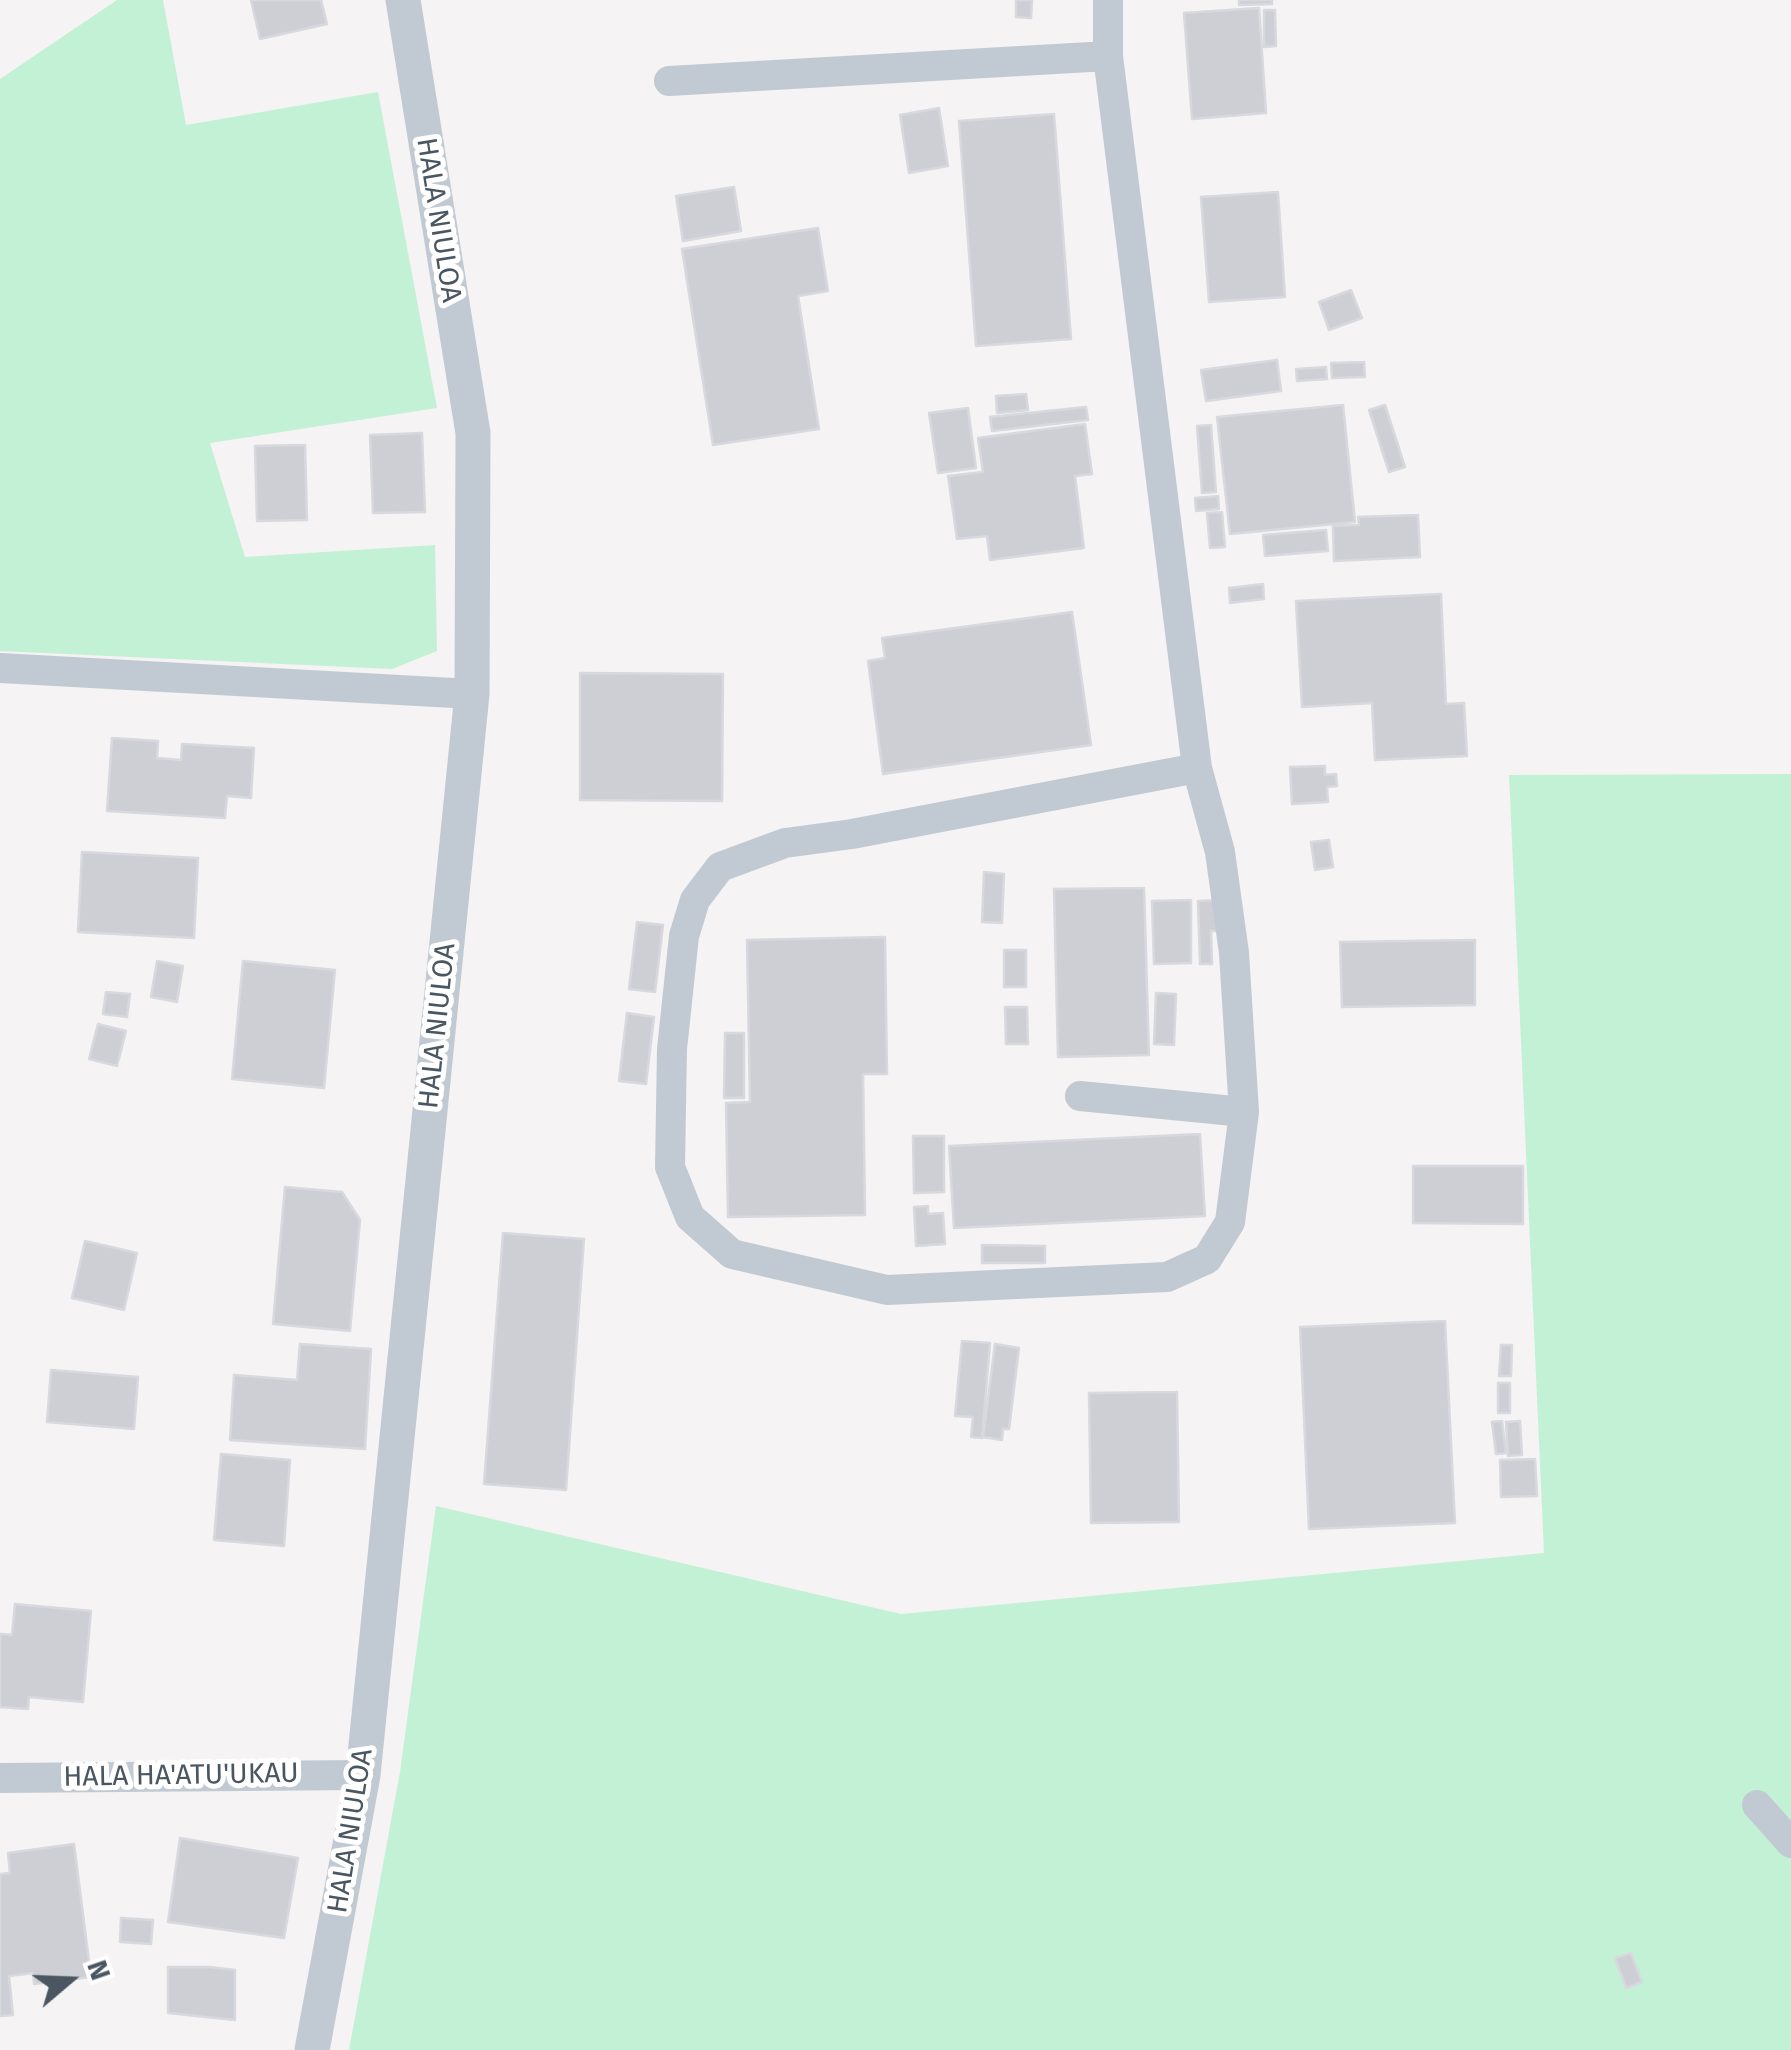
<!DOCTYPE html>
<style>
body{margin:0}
#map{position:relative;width:1791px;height:2050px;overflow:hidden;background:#f5f3f3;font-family:"Fira Sans",sans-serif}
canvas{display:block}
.north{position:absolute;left:20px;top:1930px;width:100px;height:100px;-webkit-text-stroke:8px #fff;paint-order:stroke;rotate:71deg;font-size:28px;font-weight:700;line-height:40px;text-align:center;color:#4a5661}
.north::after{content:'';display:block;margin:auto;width:35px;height:45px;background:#4a5661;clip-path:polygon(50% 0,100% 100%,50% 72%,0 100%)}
</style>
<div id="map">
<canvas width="1791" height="2050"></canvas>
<div class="north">N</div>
</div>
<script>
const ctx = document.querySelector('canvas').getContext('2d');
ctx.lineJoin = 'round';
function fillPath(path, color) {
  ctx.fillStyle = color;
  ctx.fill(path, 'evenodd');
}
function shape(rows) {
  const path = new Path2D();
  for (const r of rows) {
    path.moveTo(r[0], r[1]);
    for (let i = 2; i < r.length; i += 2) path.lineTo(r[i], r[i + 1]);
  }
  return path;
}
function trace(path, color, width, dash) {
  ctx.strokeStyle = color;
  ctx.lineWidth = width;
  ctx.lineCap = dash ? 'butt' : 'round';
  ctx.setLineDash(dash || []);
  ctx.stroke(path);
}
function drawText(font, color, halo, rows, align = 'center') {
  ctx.font = font + ' "Fira Sans",sans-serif';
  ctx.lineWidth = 10;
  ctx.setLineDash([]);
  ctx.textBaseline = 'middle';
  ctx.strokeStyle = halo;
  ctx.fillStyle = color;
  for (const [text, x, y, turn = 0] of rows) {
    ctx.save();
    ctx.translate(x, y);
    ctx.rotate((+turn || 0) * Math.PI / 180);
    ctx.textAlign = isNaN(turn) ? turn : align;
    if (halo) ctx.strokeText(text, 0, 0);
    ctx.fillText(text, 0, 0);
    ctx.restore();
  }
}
fillPath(shape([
 [117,0,163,0,186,125,378,92,437,408,210,443,245,557,435,545,437,651,392,669,0,651,0,79],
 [1791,774,1791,2050,349,2050,400,1772,436,1506,901,1614,1544,1553,1509,775]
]), '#c3f1d5');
const building = shape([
 [251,0,321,0,327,24,260,39,251,0],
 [1016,0,1032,0,1031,18,1016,17,1016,0],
 [1239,0,1272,0,1272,4,1239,5,1239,0],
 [1259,8,1266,113,1192,119,1184,13,1259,8],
 [1264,10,1275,10,1276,46,1264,47,1264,10],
 [939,108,948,166,909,173,900,115,939,108],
 [1054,114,1071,339,976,346,959,121,1054,114],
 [734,187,741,231,683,241,676,196,734,187],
 [1278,192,1285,297,1209,302,1201,197,1278,192],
 [818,228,828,291,798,296,819,429,713,445,682,249,818,228],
 [1351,290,1362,318,1329,330,1319,302,1351,290],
 [1277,360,1281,391,1206,401,1201,370,1277,360],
 [1364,362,1365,377,1332,378,1331,363,1364,362],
 [1326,367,1327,379,1297,381,1296,369,1326,367],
 [1026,394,1028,410,997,413,996,396,1026,394],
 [1343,405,1355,522,1230,534,1217,417,1343,405],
 [1385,405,1405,467,1389,472,1369,410,1385,405],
 [1086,407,1088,420,992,431,990,417,1086,407],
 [968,408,976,468,938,473,929,413,968,408],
 [1085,424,1092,474,1075,476,1084,548,990,560,987,536,957,539,948,476,983,472,978,438,1085,424],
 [1211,425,1216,492,1202,493,1197,426,1211,425],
 [422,433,425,512,373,513,370,435,422,433],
 [305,445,307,520,257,521,255,446,305,445],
 [1218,496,1219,509,1196,511,1195,498,1218,496],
 [1222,512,1225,547,1210,548,1207,513,1222,512],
 [1418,515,1420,557,1334,561,1333,526,1359,525,1358,517,1418,515],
 [1326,530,1328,551,1265,556,1263,535,1326,530],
 [1263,584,1264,599,1230,603,1229,588,1263,584],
 [1441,594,1446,704,1464,703,1467,756,1375,760,1372,703,1302,707,1296,601,1441,594],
 [1072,612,1091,745,883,774,868,661,885,658,882,638,1072,612],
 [580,673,723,674,722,801,580,800,580,673],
 [112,738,158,741,157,758,181,760,182,744,254,748,251,798,227,796,225,818,107,811,112,738],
 [1325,766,1325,775,1336,774,1337,786,1327,787,1328,802,1292,804,1290,767,1325,766],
 [1329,840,1333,867,1315,870,1311,842,1329,840],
 [82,852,198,858,194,938,78,932,82,852],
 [984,872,1004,874,1002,923,982,922,984,872],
 [1144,888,1149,1055,1058,1057,1054,889,1144,888],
 [1191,900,1191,963,1154,964,1152,901,1191,900],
 [1223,900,1223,931,1211,931,1212,964,1200,964,1198,901,1223,900],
 [637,922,663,925,655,992,629,989,637,922],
 [885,937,887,1074,863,1074,865,1215,728,1217,726,1103,750,1102,747,940,885,937],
 [1475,940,1475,1005,1342,1007,1340,942,1475,940],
 [1004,950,1026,950,1026,987,1004,987,1004,950],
 [157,961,183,966,177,1002,151,997,157,961],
 [243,961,335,970,324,1088,232,1079,243,961],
 [106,992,130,994,127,1017,103,1014,106,992],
 [1156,993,1176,994,1174,1045,1154,1044,1156,993],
 [1005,1007,1027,1007,1028,1044,1006,1044,1005,1007],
 [627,1013,654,1017,646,1084,619,1081,627,1013],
 [98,1024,126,1031,117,1066,89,1059,98,1024],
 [725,1033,744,1033,744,1098,724,1098,725,1033],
 [1200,1134,1205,1216,954,1228,949,1146,1200,1134],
 [913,1136,944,1136,944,1192,914,1193,913,1136],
 [1413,1166,1523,1166,1523,1224,1413,1223,1413,1166],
 [285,1187,342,1192,360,1220,350,1331,273,1324,285,1187],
 [928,1206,928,1214,943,1213,945,1244,916,1246,914,1207,928,1206],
 [503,1233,584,1239,566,1490,484,1484,503,1233],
 [85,1241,137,1253,124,1310,72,1298,85,1241],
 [982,1245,1045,1246,1045,1263,982,1263,982,1245],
 [1445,1321,1455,1523,1309,1529,1300,1327,1445,1321],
 [962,1341,990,1343,982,1438,971,1437,973,1417,955,1416,962,1341],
 [300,1344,371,1349,365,1449,230,1440,234,1375,297,1380,300,1344],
 [995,1344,1019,1348,1009,1429,1003,1429,1002,1440,983,1437,995,1344],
 [1501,1345,1512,1345,1511,1376,1499,1376,1501,1345],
 [51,1370,138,1377,134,1429,47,1422,51,1370],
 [1498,1383,1510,1383,1510,1413,1498,1413,1498,1383],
 [1177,1392,1179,1522,1091,1523,1089,1393,1177,1392],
 [1502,1421,1506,1453,1496,1454,1492,1422,1502,1421],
 [1520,1421,1522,1455,1508,1456,1506,1422,1520,1421],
 [221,1454,290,1460,284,1546,214,1540,221,1454],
 [1535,1459,1537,1496,1501,1497,1500,1460,1535,1459],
 [15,1604,91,1611,83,1702,29,1697,28,1709,0,1707,0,1634,12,1635,15,1604],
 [180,1838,298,1858,284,1938,168,1922,180,1838],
 [74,1844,91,1977,34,1984,33,1973,9,1976,13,2015,0,2016,0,1874,10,1873,8,1853,74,1844],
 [121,1918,153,1920,151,1944,120,1942,121,1918],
 [1631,1953,1642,1982,1626,1988,1615,1958,1631,1953],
 [168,1967,209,1967,235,1970,235,2020,168,2013,168,1967]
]);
fillPath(building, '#cdcfd5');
trace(building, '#d7d9de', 2.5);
trace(shape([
 [1108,0,1108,56,1197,768,1220,852,1234,953,1244,1112,1230,1222,1207,1259,1167,1277,887,1290,732,1254,690,1217,670,1167,672,1049,684,936,695,900,720,867,785,843,852,834,1197,768],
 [669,81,1108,56],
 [0,668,472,694],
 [1080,1096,1244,1112],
 [0,1778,363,1775],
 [1757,1805,1791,1843]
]), '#c1cad2', 30);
trace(shape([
 [312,2050,363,1775,472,694,473,433,403,0]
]), '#c1cad2', 35);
drawText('28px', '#4a5661', '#fff', [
 ["HALA NIULOA",438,220,81],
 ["HALA NIULOA",438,1026,-84],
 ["HALA HA'ATU'UKAU",181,1776,-1],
 ["HALA NIULOA",351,1831,-81]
]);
</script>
